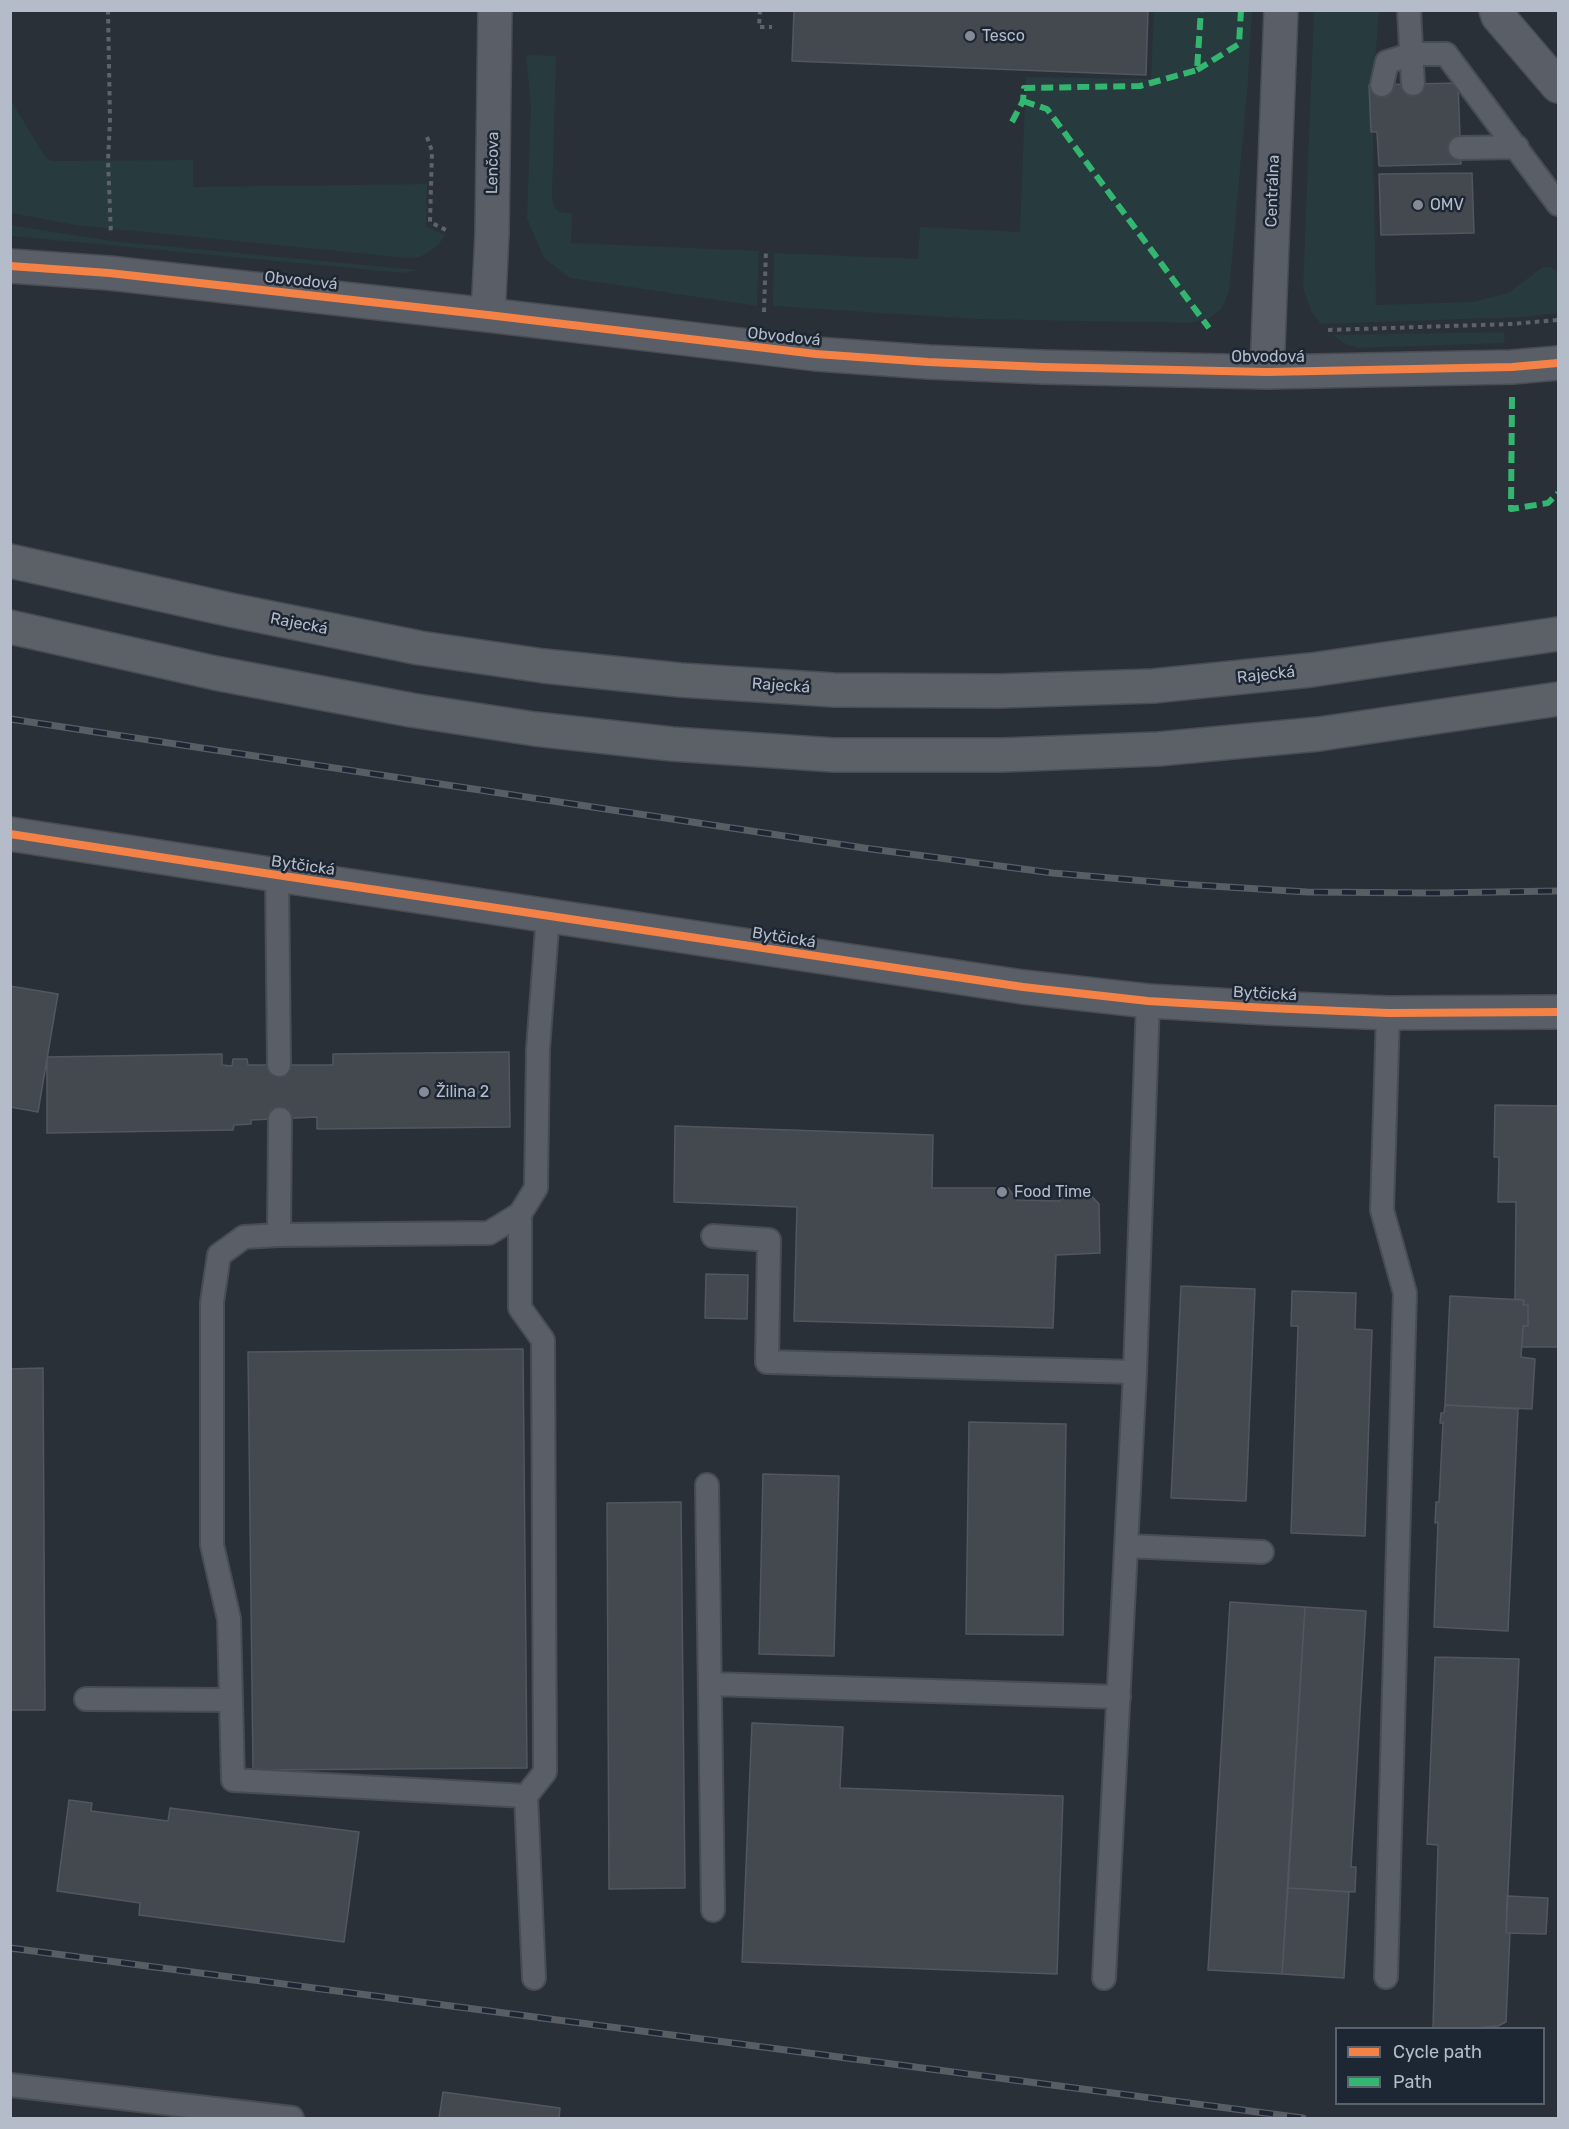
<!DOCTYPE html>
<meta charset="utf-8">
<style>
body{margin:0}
#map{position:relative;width:1569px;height:2129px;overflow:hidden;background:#2a3038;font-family:Rubik,sans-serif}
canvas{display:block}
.frame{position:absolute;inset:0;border:12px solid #b4bcc9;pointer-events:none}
.legend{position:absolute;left:1335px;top:2027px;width:210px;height:78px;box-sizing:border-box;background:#1d2633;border:2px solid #59626f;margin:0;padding:8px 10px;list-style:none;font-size:18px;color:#b4bcc9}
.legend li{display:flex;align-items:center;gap:12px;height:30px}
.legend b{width:30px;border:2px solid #59626f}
</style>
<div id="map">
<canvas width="1569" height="2129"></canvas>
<div class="frame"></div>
<ul class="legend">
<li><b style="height:8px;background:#f48246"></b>Cycle path</li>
<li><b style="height:8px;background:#33b770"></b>Path</li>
</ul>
</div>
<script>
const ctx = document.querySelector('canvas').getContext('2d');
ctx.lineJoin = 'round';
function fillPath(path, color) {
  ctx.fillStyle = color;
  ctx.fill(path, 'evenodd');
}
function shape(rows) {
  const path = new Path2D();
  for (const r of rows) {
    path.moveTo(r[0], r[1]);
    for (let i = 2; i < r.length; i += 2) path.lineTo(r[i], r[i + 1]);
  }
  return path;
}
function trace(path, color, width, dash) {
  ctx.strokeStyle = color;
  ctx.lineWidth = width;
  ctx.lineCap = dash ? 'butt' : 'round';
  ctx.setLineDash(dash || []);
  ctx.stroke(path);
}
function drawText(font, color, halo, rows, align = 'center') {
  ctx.font = font + ' Rubik,sans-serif';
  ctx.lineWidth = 5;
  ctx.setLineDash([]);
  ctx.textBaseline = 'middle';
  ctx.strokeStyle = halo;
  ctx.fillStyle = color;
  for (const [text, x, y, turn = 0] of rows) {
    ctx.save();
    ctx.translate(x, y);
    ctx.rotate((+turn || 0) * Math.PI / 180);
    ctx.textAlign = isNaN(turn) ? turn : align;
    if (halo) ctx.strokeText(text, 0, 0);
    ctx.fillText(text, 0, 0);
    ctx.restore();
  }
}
fillPath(shape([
 [1154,11,1252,11,1248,81,1229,292,1222,308,1210,318,1190,323,976,319,773,306,774,253,918,259,920,227,1020,232,1026,77,1151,79],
 [1314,11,1379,11,1376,49,1372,85,1369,85,1371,131,1373,132,1376,305,1473,302,1508,293,1543,267,1551,267,1558,272,1558,313,1523,317,1321,324,1311,311,1303,288],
 [526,55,556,56,552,197,554,207,559,212,572,214,571,243,759,251,757,306,570,278,544,258,527,219,531,106],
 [10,99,44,155,49,160,54,161,193,160,193,187,427,184,426,226,445,235,439,244,428,253,419,257,408,258,75,225,11,213],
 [10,225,111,241,417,270,403,273,11,236],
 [1501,332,1505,334,1504,343,1359,348,1346,344,1333,335]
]), '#273a3e');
const building = shape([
 [794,10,1148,10,1146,75,792,61,794,10],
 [1458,83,1461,164,1379,166,1377,132,1371,132,1369,85,1458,83],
 [1472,173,1474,233,1381,235,1379,174,1472,173],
 [10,986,58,994,38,1112,10,1107,10,986],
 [509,1052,510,1127,317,1129,317,1117,251,1120,251,1124,234,1125,233,1130,47,1133,47,1057,222,1054,222,1065,232,1066,233,1059,247,1059,248,1065,333,1065,333,1054,509,1052],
 [1495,1105,1558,1106,1558,1347,1522,1347,1523,1326,1528,1326,1528,1305,1523,1305,1524,1300,1515,1299,1516,1202,1498,1202,1499,1157,1494,1157,1495,1105],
 [675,1126,933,1135,932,1188,1008,1188,1017,1200,1059,1201,1068,1190,1087,1191,1099,1204,1100,1253,1056,1255,1053,1328,794,1321,797,1207,674,1202,675,1126],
 [706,1274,748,1275,747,1319,705,1318,706,1274],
 [1181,1286,1255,1289,1246,1501,1171,1498,1181,1286],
 [1292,1291,1356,1293,1355,1329,1372,1330,1365,1536,1291,1533,1298,1326,1291,1326,1292,1291],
 [1450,1296,1524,1300,1523,1305,1528,1305,1528,1326,1523,1326,1521,1357,1535,1359,1532,1409,1445,1405,1450,1296],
 [523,1349,527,1768,253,1770,248,1352,523,1349],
 [43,1368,45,1710,10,1710,10,1369,43,1368],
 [1445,1405,1518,1409,1508,1631,1434,1627,1438,1522,1435,1523,1436,1502,1439,1502,1443,1423,1440,1423,1441,1413,1444,1413,1445,1405],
 [969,1422,1066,1424,1063,1635,966,1634,969,1422],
 [763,1474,839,1476,834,1656,759,1654,763,1474],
 [681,1502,685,1888,609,1889,607,1503,681,1502],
 [1230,1602,1305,1607,1282,1974,1208,1970,1230,1602],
 [1305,1607,1366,1611,1351,1867,1356,1867,1355,1892,1288,1888,1305,1607],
 [1435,1657,1519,1659,1506,1933,1510,1933,1506,2022,1498,2026,1475,2028,1433,2028,1438,1845,1427,1844,1435,1657],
 [752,1723,843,1727,840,1788,1063,1796,1057,1974,742,1962,752,1723],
 [69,1800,92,1803,91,1811,168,1821,170,1808,359,1832,344,1942,139,1915,140,1903,57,1891,69,1800],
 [1288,1888,1349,1892,1344,1978,1282,1974,1288,1888],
 [1507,1896,1548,1898,1546,1934,1506,1933,1507,1896],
 [443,2092,560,2108,559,2118,439,2118,443,2092]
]);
fillPath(building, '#444950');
trace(building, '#52575f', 1.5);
const service = shape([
 [1409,10,1413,84],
 [1446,54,1558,204],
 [1382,85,1387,62,1413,54,1446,54],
 [1460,148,1517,147],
 [277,875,279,1065],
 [520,1214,520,1308,543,1340,545,1772,526,1796,534,1978],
 [279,1235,280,1119],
 [713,1236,769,1240,767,1362,1135,1372],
 [707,1485,713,1910],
 [1127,1546,1262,1552],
 [711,1684,1119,1697],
 [86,1699,231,1700,233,1780,526,1796],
 [231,1700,229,1619,212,1545,212,1302,219,1255,244,1237,279,1235,489,1233,520,1214,536,1188,538,1049,548,915],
 [1386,1977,1405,1293,1382,1210,1388,1013],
 [1104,1978,1135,1372,1148,1001],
 [10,2085,292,2118]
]);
const minor = shape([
 [1496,10,1498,16,1558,86],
 [10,266,109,273,488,315,816,354,928,362,1043,367,1267,372,1512,367,1558,363],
 [488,315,492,234,495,10],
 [1267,372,1281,10],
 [10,834,277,875,1023,987,1148,1001,1268,1008,1388,1013,1558,1012]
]);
const primary = shape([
 [10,561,231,610,420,648,544,666,680,680,834,690,999,691,1153,686,1311,670,1558,634],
 [10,627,215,673,411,710,535,729,672,744,834,755,1002,755,1158,749,1319,734,1558,699]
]);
trace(service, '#484c53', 26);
trace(minor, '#484c53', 36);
trace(primary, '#484c55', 36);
trace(shape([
 [108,10,110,120,108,161,111,235],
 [760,10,759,27,772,27],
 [427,137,432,151,430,222,446,230],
 [764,312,766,250],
 [1328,330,1511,324,1558,320]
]), '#5d636a', 4, [4.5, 4.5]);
trace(service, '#5a5e66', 22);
trace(minor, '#5a5e66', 33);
trace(primary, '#5c6168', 33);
const rail = shape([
 [10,719,864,848,1053,873,1180,884,1307,892,1434,893,1558,891],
 [10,1948,1303,2118]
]);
trace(rail, '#595d64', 7);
trace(rail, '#1d2633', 4.5, [14]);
trace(shape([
 [1197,70,1239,44,1241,10],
 [1023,101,1047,109,1209,328],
 [1012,122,1023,101,1024,88,1140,86,1197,70,1201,10],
 [1512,397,1511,509,1548,503,1558,493]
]), '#33b770', 6, [12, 6]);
trace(shape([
 [10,266,109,273,488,315,816,354,928,362,1043,367,1267,372,1512,367,1558,363],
 [10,834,277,875,1023,987,1148,1001,1268,1008,1388,1013,1558,1012]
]), '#f48246', 8);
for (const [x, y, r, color] of [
 [970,36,6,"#848b96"],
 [1418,205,6,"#848b96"],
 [424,1092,6,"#848b96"],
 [1002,1192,6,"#848b96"]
]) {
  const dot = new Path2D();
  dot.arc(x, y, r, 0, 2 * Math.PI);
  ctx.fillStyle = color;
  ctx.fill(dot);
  trace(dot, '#1d2633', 2);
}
drawText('16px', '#b4bcc9', '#1d2633', [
 ["Tesco",982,36],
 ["OMV",1430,205],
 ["Žilina 2",436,1092],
 ["Food Time",1014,1192]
], 'left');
drawText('16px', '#b4bcc9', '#1d2633', [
 ["Lenčova",493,163,-89],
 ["Centrálna",1273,191,-88],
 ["Obvodová",301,281,6],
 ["Obvodová",784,337,6],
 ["Obvodová",1268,357],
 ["Rajecká",299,624,11],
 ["Rajecká",1266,675,-6],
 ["Rajecká",781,686,4],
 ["Bytčická",303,866,8],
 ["Bytčická",784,938,9],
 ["Bytčická",1265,994,3]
]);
</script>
